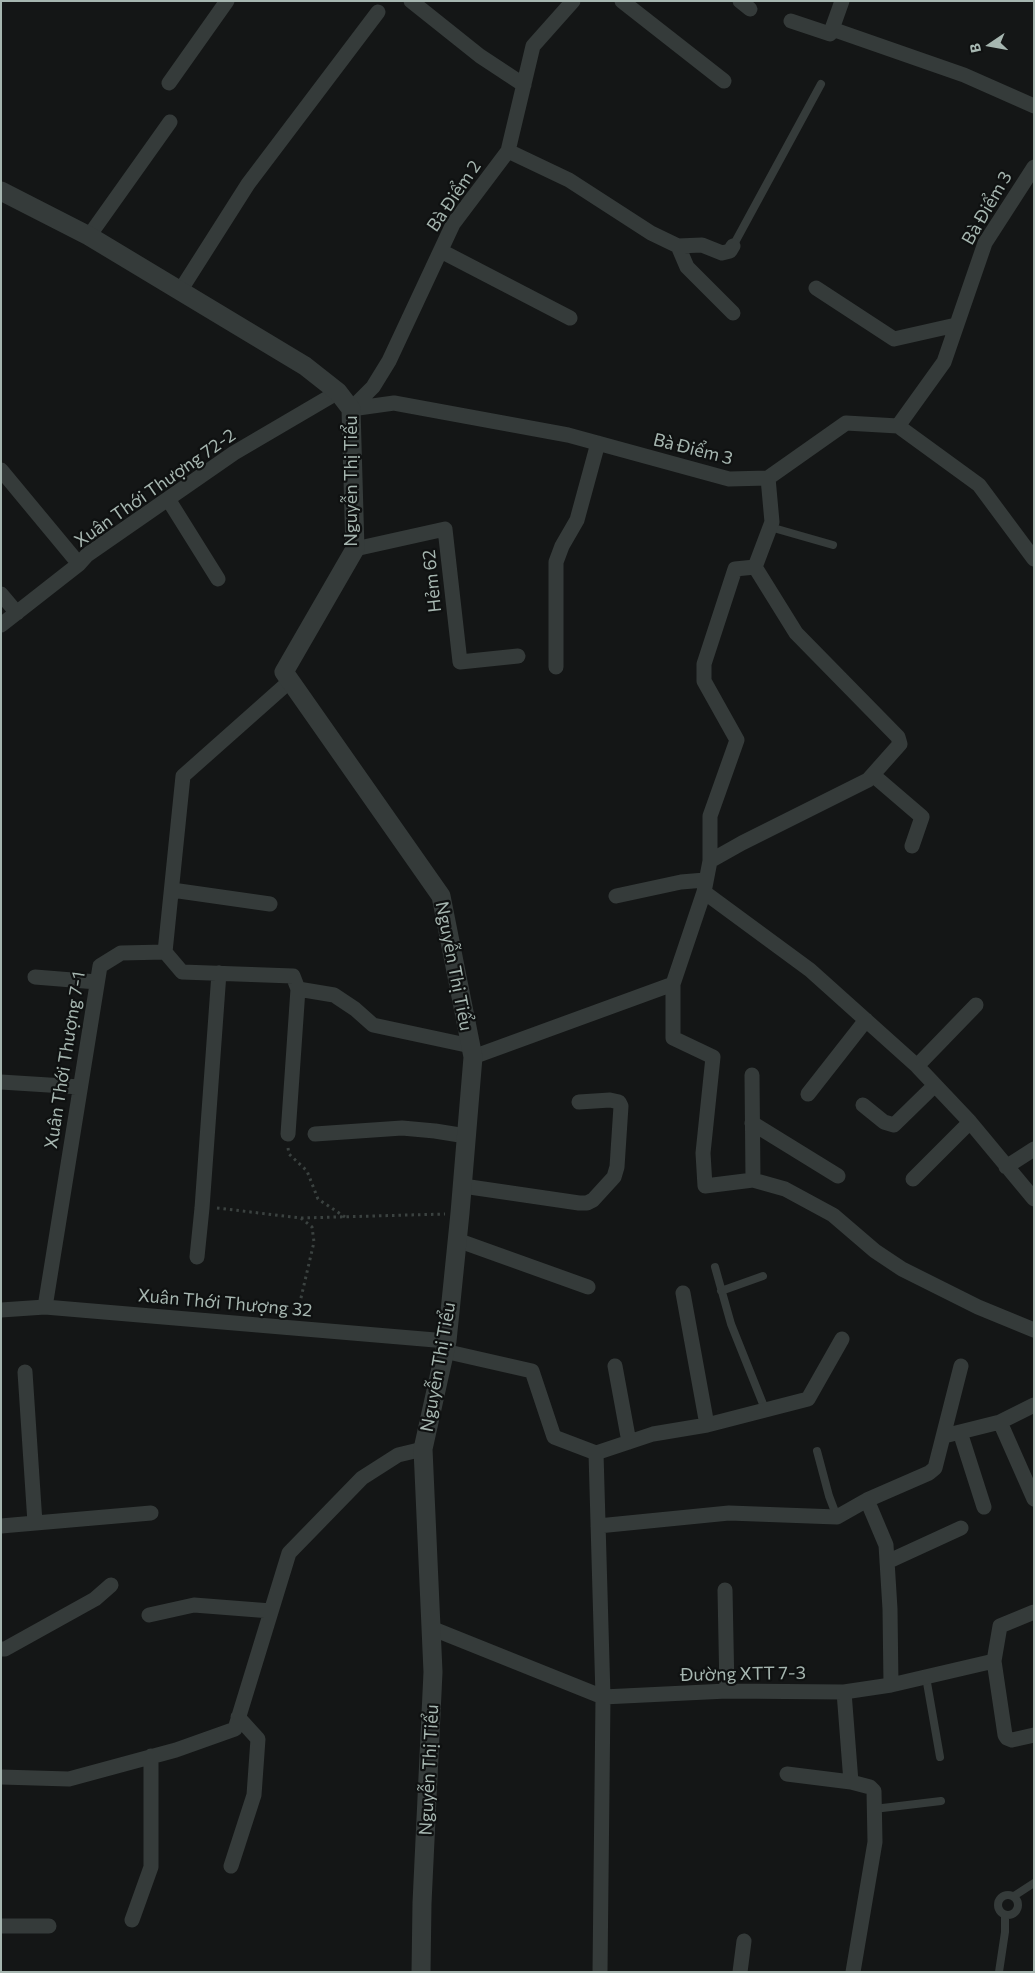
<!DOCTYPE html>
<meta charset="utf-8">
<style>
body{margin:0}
#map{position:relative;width:1035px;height:1973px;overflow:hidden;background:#141616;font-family:Commissioner,sans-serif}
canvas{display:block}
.frame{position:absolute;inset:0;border:2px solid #a6b6b0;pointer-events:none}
.north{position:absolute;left:965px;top:20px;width:50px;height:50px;-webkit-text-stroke:4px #0f1111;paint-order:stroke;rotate:258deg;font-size:14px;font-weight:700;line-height:20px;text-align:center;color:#a6b6b0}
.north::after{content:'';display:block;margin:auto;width:18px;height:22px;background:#a6b6b0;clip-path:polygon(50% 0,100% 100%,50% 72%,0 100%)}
</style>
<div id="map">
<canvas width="1035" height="1973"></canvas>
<div class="frame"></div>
<div class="north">B</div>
</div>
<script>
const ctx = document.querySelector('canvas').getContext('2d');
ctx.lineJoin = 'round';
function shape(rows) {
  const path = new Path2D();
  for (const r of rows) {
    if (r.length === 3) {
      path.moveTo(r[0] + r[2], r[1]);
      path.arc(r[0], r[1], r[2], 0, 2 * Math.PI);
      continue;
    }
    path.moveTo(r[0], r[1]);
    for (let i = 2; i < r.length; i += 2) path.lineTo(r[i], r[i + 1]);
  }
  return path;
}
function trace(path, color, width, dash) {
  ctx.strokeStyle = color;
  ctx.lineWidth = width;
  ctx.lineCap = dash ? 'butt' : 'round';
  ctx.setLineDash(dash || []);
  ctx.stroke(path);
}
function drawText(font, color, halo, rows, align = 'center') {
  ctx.font = font + ' Commissioner,sans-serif';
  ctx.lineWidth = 4.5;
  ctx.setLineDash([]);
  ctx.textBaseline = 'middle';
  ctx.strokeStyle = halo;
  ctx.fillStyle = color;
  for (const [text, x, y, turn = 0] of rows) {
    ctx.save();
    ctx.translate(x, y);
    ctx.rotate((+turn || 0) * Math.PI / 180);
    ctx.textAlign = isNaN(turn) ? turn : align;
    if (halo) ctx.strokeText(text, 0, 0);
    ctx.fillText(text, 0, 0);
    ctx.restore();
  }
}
trace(shape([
 [288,1148,289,1154,307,1171,318,1199,345,1217],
 [217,1208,301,1218,312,1227,314,1242,297,1315],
 [301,1218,445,1214]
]), '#3b4240', 3, [2.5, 4]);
trace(shape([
 [733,246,821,84],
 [770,527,833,545],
 [715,1267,731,1324,765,1409],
 [721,1291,763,1276],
 [817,1451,829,1496,837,1517],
 [926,1677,940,1757],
 [874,1809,941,1801],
 [1008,1905,10],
 [1014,1896,1034,1883],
 [999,1972,1005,1932,1005,1915]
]), '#353b3a', 8);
trace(shape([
 [411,1,480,56,524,85],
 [622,1,724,81],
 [740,1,750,9],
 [842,1,832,29,964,75,1034,106],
 [791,21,830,34,832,29],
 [169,83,227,1],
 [508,151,569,180,651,233,678,246,702,245,722,253,730,251,733,246],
 [89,236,170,122],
 [678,246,687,267,733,313],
 [441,251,570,318],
 [816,288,894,339,956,325],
 [180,291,248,184,378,12],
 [351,409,394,403,568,435,729,479,768,478,846,423,898,426],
 [351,409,373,387,389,361,453,224,508,151,533,46,573,1],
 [898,426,944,362,985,243,1034,167],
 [898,426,979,485,1034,559],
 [1,470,79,564],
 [168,499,218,579],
 [355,549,445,529,460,662,518,656],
 [755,567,772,522,768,478],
 [1,594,17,613],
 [1,625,79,564,87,555,234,453,338,392],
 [556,667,556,562,562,546,577,520,598,443],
 [873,775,922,817,912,846],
 [710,861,742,843,868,780,900,744,898,737,796,633,755,567],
 [172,890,270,904],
 [704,892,810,970,917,1066,970,1122,1034,1199],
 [616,896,681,882,705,880],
 [165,952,182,972,293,976,298,989],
 [35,977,97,982],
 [673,984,673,1038,713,1057,703,1153,705,1186,753,1180,785,1189,833,1215,875,1251,902,1269,978,1307,1034,1330],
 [473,1057,673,984,704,892,710,861,710,816,737,740,704,681,704,664,735,569,755,567],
 [917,1066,976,1005],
 [752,1075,753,1180],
 [1,1082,80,1087],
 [808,1094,866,1020],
 [863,1105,884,1122,894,1125,935,1085],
 [752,1123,838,1176],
 [288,1134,298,989,334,995,355,1009,373,1025,471,1046],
 [315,1134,402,1128,435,1131,466,1136],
 [1006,1167,1034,1149],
 [913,1179,970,1122],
 [463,1186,579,1203,587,1203,593,1200,614,1177,617,1167,621,1106,619,1102,610,1100,579,1102],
 [457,1240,588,1287],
 [197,1257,202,1208,219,973],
 [683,1293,707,1425],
 [45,1307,100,966,121,953,165,952,183,776,290,681],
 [1,1310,45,1307,447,1341],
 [444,1351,532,1371,554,1437,596,1453,603,1697,600,1972],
 [615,1366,629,1442],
 [25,1372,35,1523],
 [1000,1422,1034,1499],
 [960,1432,984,1507],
 [944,1436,1000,1422,1034,1405],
 [596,1453,653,1434,707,1425,808,1399,842,1339],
 [867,1500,886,1545,890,1609,891,1685],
 [1,1526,151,1513],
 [598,1526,729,1513,837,1517,867,1500,929,1473,935,1468,961,1366],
 [887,1562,961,1528],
 [725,1590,727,1691],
 [149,1615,194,1605,271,1611],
 [431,1628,603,1697,727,1691,844,1692,891,1685,994,1661,1000,1626,1034,1612],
 [1,1649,5,1649,95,1599,111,1585],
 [994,1661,1005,1735,1007,1738,1012,1740,1034,1735],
 [844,1692,851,1782,870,1787,874,1791,875,1842,853,1972],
 [787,1774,851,1782],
 [1,1777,69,1779,176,1750,235,1729,289,1553,362,1478,398,1455,423,1449],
 [231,1866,254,1795,258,1739,238,1717],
 [132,1920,151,1867,151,1756],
 [1,1926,49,1926],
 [740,1972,744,1941]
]), '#353b3a', 15);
trace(shape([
 [1,191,89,236,305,366,338,392,351,409,355,549,284,672,441,896,473,1057,460,1213,447,1341,423,1449,433,1672,422,1903,421,1972]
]), '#353b3a', 19);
drawText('18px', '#a6b6b0', '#0f1111', [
 ["Bà Điểm 2",454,196,-56],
 ["Bà Điểm 3",987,208,-60],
 ["Bà Điểm 3",693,449,14],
 ["Nguyễn Thị Tiểu",351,481,-90],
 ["Xuân Thới Thượng 72-2",155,488,-35],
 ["Hẻm 62",432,581,-96],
 ["Nguyễn Thị Tiểu",454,966,79],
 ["Xuân Thới Thượng 7-1",65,1060,-81],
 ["Xuân Thới Thượng 32",225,1303,5],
 ["Nguyễn Thị Tiểu",438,1367,-80],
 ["Đường XTT 7-3",743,1674,-1],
 ["Nguyễn Thị Tiểu",429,1770,-87]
]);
</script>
